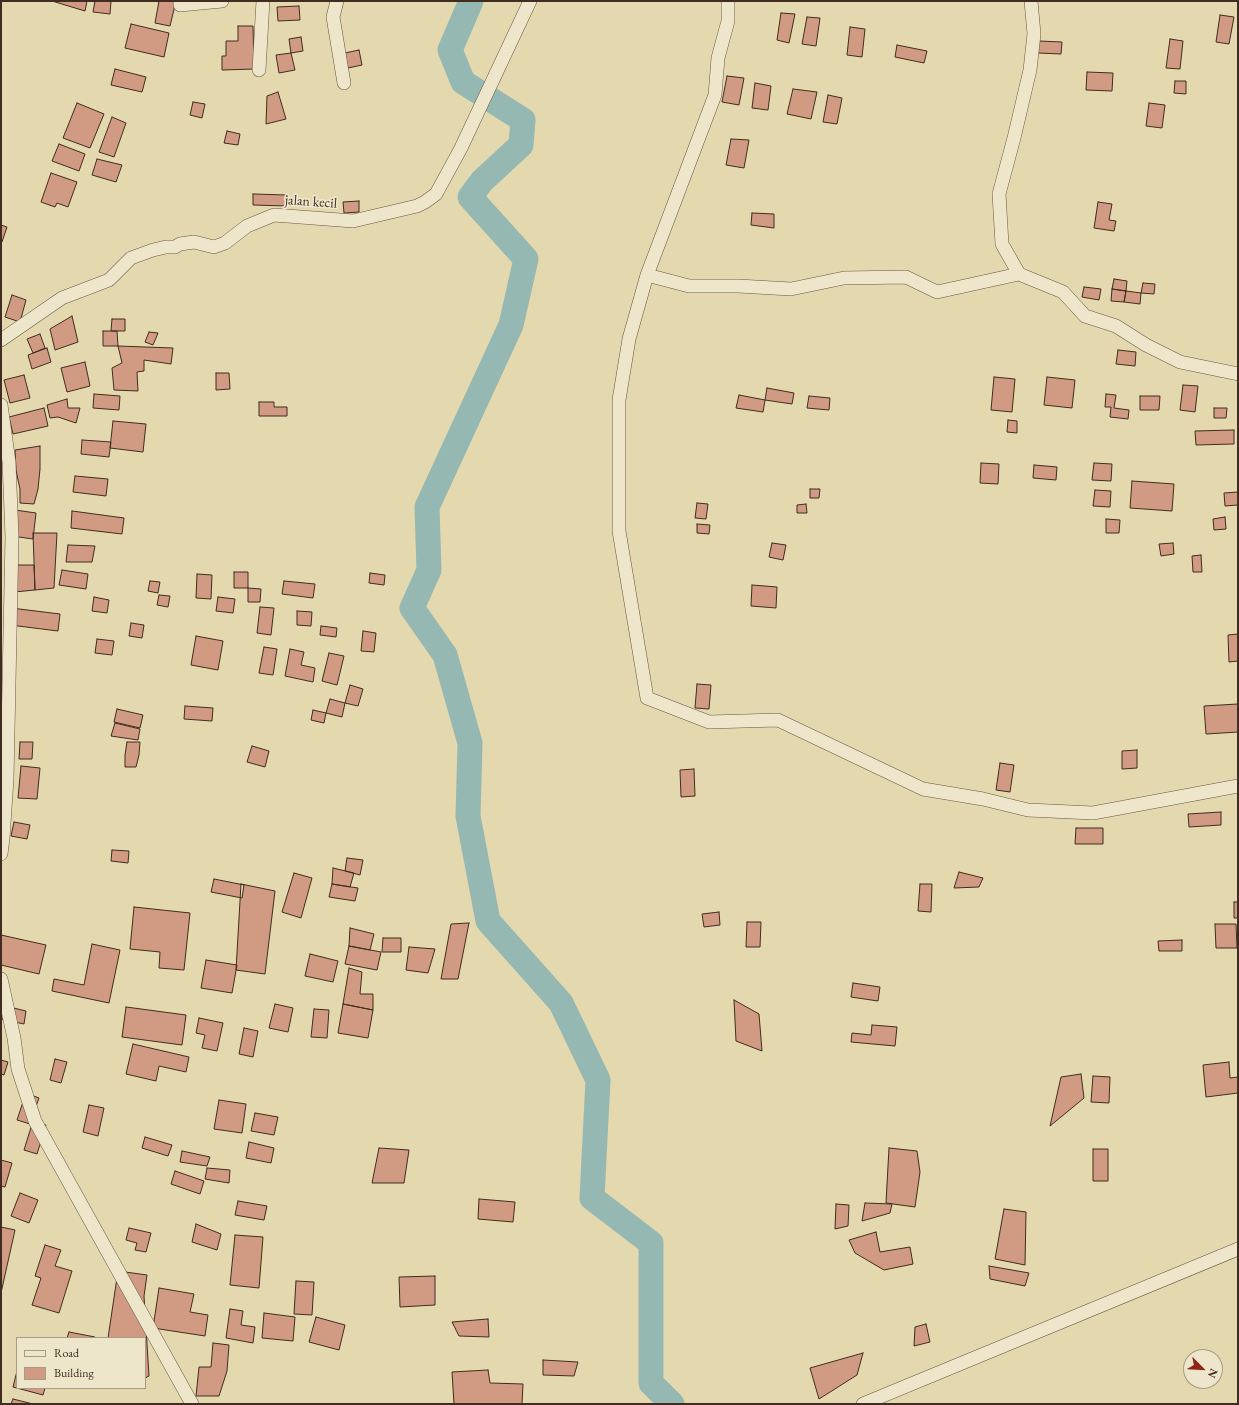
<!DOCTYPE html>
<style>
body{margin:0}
#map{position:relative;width:1239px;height:1405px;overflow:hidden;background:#e3d8ae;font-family:"EB Garamond",serif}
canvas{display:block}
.frame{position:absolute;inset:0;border:2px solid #402c21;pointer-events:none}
.legend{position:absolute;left:16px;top:1337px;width:130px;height:52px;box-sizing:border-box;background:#ede6ca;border:1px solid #a89c86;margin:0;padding:5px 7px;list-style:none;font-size:12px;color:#402c21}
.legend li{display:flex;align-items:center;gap:8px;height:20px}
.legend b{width:20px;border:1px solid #a89c86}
.north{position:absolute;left:1183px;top:1349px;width:40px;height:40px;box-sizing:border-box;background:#ede6ca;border:1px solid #a89c86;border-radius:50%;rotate:114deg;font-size:11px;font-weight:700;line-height:16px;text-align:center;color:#402c21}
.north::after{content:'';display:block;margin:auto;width:14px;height:18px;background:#8f2418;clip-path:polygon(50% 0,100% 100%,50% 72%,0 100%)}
</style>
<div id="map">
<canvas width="1239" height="1405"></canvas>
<div class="frame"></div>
<ul class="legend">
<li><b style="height:5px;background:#ede6ca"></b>Road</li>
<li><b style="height:11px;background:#d19b83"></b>Building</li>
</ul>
<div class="north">N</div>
</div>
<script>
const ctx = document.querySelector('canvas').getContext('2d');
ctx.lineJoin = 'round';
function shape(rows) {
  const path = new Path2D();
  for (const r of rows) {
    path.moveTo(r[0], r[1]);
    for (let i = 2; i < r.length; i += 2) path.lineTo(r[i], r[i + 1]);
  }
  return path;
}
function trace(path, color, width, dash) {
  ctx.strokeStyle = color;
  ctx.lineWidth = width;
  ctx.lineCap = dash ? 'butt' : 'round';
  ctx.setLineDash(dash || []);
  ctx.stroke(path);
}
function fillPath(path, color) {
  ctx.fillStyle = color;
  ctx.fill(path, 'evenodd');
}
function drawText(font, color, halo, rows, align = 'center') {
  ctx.font = font + ' "EB Garamond",serif';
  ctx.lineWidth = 3.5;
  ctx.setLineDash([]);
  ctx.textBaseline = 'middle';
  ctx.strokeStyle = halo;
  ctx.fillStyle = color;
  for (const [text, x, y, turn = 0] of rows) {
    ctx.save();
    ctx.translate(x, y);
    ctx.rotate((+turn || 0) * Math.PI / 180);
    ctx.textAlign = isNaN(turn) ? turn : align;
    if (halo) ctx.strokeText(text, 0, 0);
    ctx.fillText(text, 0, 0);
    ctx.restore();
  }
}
trace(shape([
 [471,1,450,50,463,82,523,120,521,145,482,181,470,197,526,259,511,325,427,507,429,570,412,608,445,655,470,743,468,816,488,921,561,1003,598,1080,592,1198,651,1243,651,1383,672,1404]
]), '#96b8b2', 25);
const building = shape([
 [52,1,87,1,85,11,52,1],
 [95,1,111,1,110,14,93,12,95,1],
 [159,1,176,1,170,26,155,23,159,1],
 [299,6,300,20,278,21,277,7,299,6],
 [781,13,795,14,789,43,777,40,781,13],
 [1220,15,1234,17,1229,44,1216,42,1220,15],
 [807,17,820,18,816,46,802,44,807,17],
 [131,24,169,33,164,57,125,48,131,24],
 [238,26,253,26,254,69,222,70,222,56,226,56,226,41,238,41,238,26],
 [850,27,865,29,862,57,847,55,850,27],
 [301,37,303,51,291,53,289,39,301,37],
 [1170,39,1183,41,1180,69,1166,68,1170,39],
 [1039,41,1062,42,1061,54,1038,53,1039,41],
 [897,45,927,51,924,63,895,57,897,45],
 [359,50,362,65,348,68,345,53,359,50],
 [291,53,295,70,279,73,276,55,291,53],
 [115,69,146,77,142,92,111,85,115,69],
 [1087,72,1113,73,1112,91,1086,90,1087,72],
 [727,76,744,78,739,105,722,102,727,76],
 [1175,81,1186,81,1186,94,1174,93,1175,81],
 [755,83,771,86,768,110,752,108,755,83],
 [793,89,817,92,811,119,787,114,793,89],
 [278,92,286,119,266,124,267,96,278,92],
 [828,95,842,98,837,124,823,122,828,95],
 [193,102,205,104,202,118,190,115,193,102],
 [77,103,104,114,90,148,63,138,77,103],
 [1149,103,1165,105,1162,128,1146,126,1149,103],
 [112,117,126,123,114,157,99,152,112,117],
 [227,131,240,134,238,145,224,143,227,131],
 [731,139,749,140,744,168,726,165,731,139],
 [59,144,85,154,79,171,52,161,59,144],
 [97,159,122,165,116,182,92,175,97,159],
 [51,173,77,182,68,207,57,203,55,207,41,202,51,173],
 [253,194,287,195,287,206,253,205,253,194],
 [359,201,359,212,344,213,343,202,359,201],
 [1098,202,1112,204,1109,220,1116,221,1114,231,1094,228,1098,202],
 [752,213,774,214,774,228,751,225,752,213],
 [1,225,7,227,2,242,1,242,1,225],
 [1114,279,1127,281,1126,291,1112,289,1114,279],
 [1143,283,1155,284,1154,294,1141,293,1143,283],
 [1084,287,1101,289,1099,300,1082,297,1084,287],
 [1112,289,1126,291,1124,302,1111,301,1112,289],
 [1126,291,1141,293,1140,304,1124,302,1126,291],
 [12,295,26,300,20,322,5,317,12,295],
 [72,316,78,342,55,350,50,329,72,316],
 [112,319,125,319,125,331,111,331,112,319],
 [103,331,117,331,118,346,103,346,103,331],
 [149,332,158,333,153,345,145,342,149,332],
 [40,334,45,348,33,353,27,339,40,334],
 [118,346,173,348,171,364,144,360,144,371,137,372,138,391,114,390,112,368,122,363,118,346],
 [47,348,51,362,32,369,28,355,47,348],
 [1118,350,1136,352,1135,366,1116,364,1118,350],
 [85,362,90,386,67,392,61,368,85,362],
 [216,373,229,373,230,389,216,390,216,373],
 [24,375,30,398,10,403,4,380,24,375],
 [994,377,1015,379,1012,412,991,410,994,377],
 [1047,377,1075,380,1072,408,1044,405,1047,377],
 [1183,385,1198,386,1195,412,1180,410,1183,385],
 [767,388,794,393,792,404,765,400,767,388],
 [94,394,120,396,119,410,93,408,94,394],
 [1106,394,1116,395,1114,408,1129,410,1128,419,1110,417,1111,407,1105,407,1106,394],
 [739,395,765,400,763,412,736,408,739,395],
 [809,396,830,398,829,410,807,408,809,396],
 [1140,396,1160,396,1159,410,1140,410,1140,396],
 [67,399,68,408,80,408,76,423,58,417,50,418,47,405,67,399],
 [259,402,274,402,274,407,287,407,287,416,259,416,259,402],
 [44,408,48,426,13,434,9,417,44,408],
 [1214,408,1227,408,1226,418,1214,418,1214,408],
 [1008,420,1017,421,1017,433,1007,432,1008,420],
 [113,421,146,424,143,452,110,448,113,421],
 [1234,430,1234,444,1196,445,1195,431,1234,430],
 [82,440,111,442,109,457,81,454,82,440],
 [40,446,40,469,38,489,34,504,20,503,20,489,16,470,15,450,40,446],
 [981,463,999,464,998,484,980,483,981,463],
 [1094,463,1112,464,1111,481,1092,480,1094,463],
 [1034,465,1057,467,1056,480,1033,478,1034,465],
 [75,476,108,479,106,496,73,492,75,476],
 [1132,481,1174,484,1172,511,1130,508,1132,481],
 [810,489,820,489,819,498,810,498,810,489],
 [1095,490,1111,491,1110,507,1093,506,1095,490],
 [1238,492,1238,505,1225,506,1224,493,1238,492],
 [697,503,708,504,706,519,695,518,697,503],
 [806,504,807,513,797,513,797,505,806,504],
 [15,510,36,513,33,539,12,536,15,510],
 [72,511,124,518,122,534,71,528,72,511],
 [1225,517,1226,529,1214,530,1213,519,1225,517],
 [1106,519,1120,520,1119,533,1106,533,1106,519],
 [697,524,710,525,709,534,697,533,697,524],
 [33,533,57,533,54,588,35,590,33,533],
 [772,543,786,545,783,560,769,557,772,543],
 [1173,543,1174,554,1161,556,1159,544,1173,543],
 [68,545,95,546,92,562,66,562,68,545],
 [1201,555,1202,572,1193,572,1192,556,1201,555],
 [14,565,34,565,35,590,14,592,14,565],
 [62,570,88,574,86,589,59,585,62,570],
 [234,572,248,572,248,588,234,588,234,572],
 [370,573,385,575,384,585,369,583,370,573],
 [197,574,212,575,211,599,196,598,197,574],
 [150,581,160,582,158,593,148,591,150,581],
 [284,581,315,584,313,598,282,594,284,581],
 [752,585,777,587,776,608,751,606,752,585],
 [248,588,261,589,260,602,248,602,248,588],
 [159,595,170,596,168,607,157,605,159,595],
 [94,597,109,600,107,613,92,611,94,597],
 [218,597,235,599,233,613,216,611,218,597],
 [260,607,274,608,271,635,257,633,260,607],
 [11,608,60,614,58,631,10,625,11,608],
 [297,611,312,612,311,626,297,625,297,611],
 [131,623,144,625,142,638,129,636,131,623],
 [321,626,337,628,336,637,320,635,321,626],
 [363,631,376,633,374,652,361,651,363,631],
 [1238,634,1238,661,1229,662,1228,635,1238,634],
 [196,636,223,641,218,670,191,665,196,636],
 [97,639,114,641,112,655,95,653,97,639],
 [264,647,277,649,273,675,259,673,264,647],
 [290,649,304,652,301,665,315,668,313,682,285,676,290,649],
 [329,653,344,656,337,685,322,681,329,653],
 [697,684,711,685,709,709,695,708,697,684],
 [350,685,363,689,358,706,345,703,350,685],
 [330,699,345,703,342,717,326,713,330,699],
 [1238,704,1238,732,1206,734,1204,706,1238,704],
 [185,706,213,708,212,721,184,719,185,706],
 [117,709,143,715,140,728,114,722,117,709],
 [313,710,326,713,324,723,311,720,313,710],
 [115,723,140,729,138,740,111,736,115,723],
 [20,742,33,742,32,759,19,759,20,742],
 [127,742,140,742,139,755,136,767,125,767,125,755,127,742],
 [252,746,269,751,265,767,247,762,252,746],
 [1137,750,1137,768,1122,769,1122,751,1137,750],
 [1000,763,1014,765,1010,792,996,790,1000,763],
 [21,766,40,768,37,799,18,798,21,766],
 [694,769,695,796,681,797,680,770,694,769],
 [1221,812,1221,825,1189,827,1188,814,1221,812],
 [14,822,30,825,27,839,11,836,14,822],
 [1076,828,1103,828,1103,844,1075,844,1076,828],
 [112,850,129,851,128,863,111,861,112,850],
 [347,858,363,860,360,875,345,871,347,858],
 [333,868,354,873,350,887,332,884,333,868],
 [959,872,983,878,979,887,954,888,959,872],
 [294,873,312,878,301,918,282,912,294,873],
 [214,879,244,885,242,898,211,892,214,879],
 [241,884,275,891,265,974,236,970,241,884],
 [332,884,358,888,355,901,329,897,332,884],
 [920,884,932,884,931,912,918,911,920,884],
 [1234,902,1238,902,1238,918,1234,918,1234,902],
 [134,907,190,913,184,970,159,968,160,952,130,949,134,907],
 [719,912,720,925,704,927,702,914,719,912],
 [747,922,761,922,760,947,746,947,747,922],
 [469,923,458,979,441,979,451,924,469,923],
 [1215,924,1236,924,1237,948,1216,948,1215,924],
 [350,928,374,934,370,950,349,946,350,928],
 [1,935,46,945,39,974,1,965,1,935],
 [383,938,401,938,401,952,382,952,383,938],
 [1182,940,1182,951,1159,951,1158,941,1182,940],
 [92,944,120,950,109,1003,52,991,54,979,84,985,92,944],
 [349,946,381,952,377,970,345,964,349,946],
 [409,947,435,949,428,973,406,970,409,947],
 [310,954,338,961,333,982,305,976,310,954],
 [206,960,237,965,232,993,201,988,206,960],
 [349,968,362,972,360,994,373,994,373,1010,343,1004,349,968],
 [853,983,880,987,878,1001,851,997,853,983],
 [734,1000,759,1014,762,1051,736,1041,734,1000],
 [275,1004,293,1008,288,1032,269,1028,275,1004],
 [343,1004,373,1010,368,1038,338,1033,343,1004],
 [1,1005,26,1011,24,1024,1,1019,1,1005],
 [126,1007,186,1015,182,1045,122,1037,126,1007],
 [314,1009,329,1010,327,1038,311,1037,314,1009],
 [199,1018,223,1023,217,1051,202,1048,205,1035,196,1033,199,1018],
 [872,1025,897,1027,895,1046,851,1042,852,1033,871,1035,872,1025],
 [244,1028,258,1031,253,1057,239,1054,244,1028],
 [133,1044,189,1057,186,1072,159,1066,156,1081,126,1074,133,1044],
 [55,1059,67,1062,61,1083,50,1080,55,1059],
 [1,1060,8,1062,4,1075,1,1074,1,1060],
 [1229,1062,1230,1078,1238,1077,1238,1093,1206,1097,1203,1065,1229,1062],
 [1081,1074,1084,1098,1050,1126,1061,1077,1081,1074],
 [1093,1076,1110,1077,1109,1103,1091,1102,1093,1076],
 [26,1093,39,1098,30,1124,17,1120,26,1093],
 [219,1100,246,1104,242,1133,214,1129,219,1100],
 [89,1105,104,1108,98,1136,83,1132,89,1105],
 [255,1113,278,1117,274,1135,251,1131,255,1113],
 [33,1121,46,1125,37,1154,24,1150,33,1121],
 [145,1137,172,1145,168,1156,142,1148,145,1137],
 [249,1142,274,1148,271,1163,246,1158,249,1142],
 [379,1148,409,1150,404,1183,372,1183,379,1148],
 [889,1148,917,1151,920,1172,915,1207,886,1203,889,1148],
 [1093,1149,1108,1149,1108,1181,1093,1181,1093,1149],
 [182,1151,210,1157,207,1166,180,1162,182,1151],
 [1,1160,12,1163,5,1187,1,1186,1,1160],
 [207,1168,230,1170,229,1183,205,1179,207,1168],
 [175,1171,204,1181,200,1194,171,1184,175,1171],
 [20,1193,38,1200,29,1223,11,1216,20,1193],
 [479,1199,515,1202,513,1222,478,1219,479,1199],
 [238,1201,267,1206,264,1220,235,1215,238,1201],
 [865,1203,892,1204,890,1213,862,1221,865,1203],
 [836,1204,849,1205,848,1226,835,1229,836,1204],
 [1004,1209,1026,1212,1025,1265,995,1259,1004,1209],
 [196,1224,221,1234,217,1250,192,1242,196,1224],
 [1,1227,15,1230,1,1293,1,1227],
 [129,1228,151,1233,146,1252,135,1250,137,1243,126,1240,129,1228],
 [876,1232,880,1252,910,1247,913,1264,884,1270,855,1253,849,1240,876,1232],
 [235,1235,263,1237,259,1288,230,1285,235,1235],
 [45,1245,61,1250,55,1266,72,1271,59,1313,32,1305,41,1278,35,1276,45,1245],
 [989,1266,1029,1273,1025,1286,990,1279,989,1266],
 [118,1271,147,1275,144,1296,149,1376,145,1378,145,1338,108,1338,118,1271],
 [435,1276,435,1305,400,1307,399,1277,435,1276],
 [296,1281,314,1282,312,1315,294,1314,296,1281],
 [159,1288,194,1294,190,1312,208,1315,205,1336,153,1328,159,1288],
 [230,1309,243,1311,241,1325,255,1327,253,1343,226,1338,230,1309],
 [264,1313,295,1317,293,1341,262,1338,264,1313],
 [316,1317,345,1325,339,1350,309,1342,316,1317],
 [488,1319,489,1337,459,1336,452,1322,488,1319],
 [926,1324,930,1342,914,1346,915,1327,926,1324],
 [69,1332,95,1337,95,1338,67,1338,69,1332],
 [213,1343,229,1345,227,1371,219,1396,196,1396,199,1367,211,1367,213,1343],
 [863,1353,857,1375,819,1399,810,1368,863,1353],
 [543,1360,578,1362,574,1376,543,1375,543,1360],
 [488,1370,490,1383,523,1384,522,1404,454,1404,452,1372,488,1370],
 [17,1371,17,1388,45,1388,43,1395,13,1387,17,1371],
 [13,1399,33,1404,11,1404,13,1399]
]);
fillPath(building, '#d19b83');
trace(building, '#402c21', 1);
const street = shape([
 [180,1,180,5,222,1],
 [337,1,333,17,344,83],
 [728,1,728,21,718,58,715,95,647,275,629,339,619,400,619,531,647,698,709,722,778,720,923,789,983,799,1028,810,1093,813,1238,786],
 [259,70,263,1],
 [1019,274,1002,244,999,194,1014,138,1030,70,1034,34,1031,1],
 [647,275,689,286,738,286,791,289,844,278,906,277,937,292,1019,274,1063,292,1085,316,1116,326,1146,345,1180,362,1238,374],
 [1,340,62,298,109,280,131,258,153,250,166,247,175,247,180,244,194,242,214,247,225,243,247,226,274,215,353,221,417,206,425,202,436,194,461,148,530,1],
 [1,405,9,462,12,537,7,779,3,838,1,854],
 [1,979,14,1038,18,1069,35,1121,192,1404],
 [863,1404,1238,1249]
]);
trace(street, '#695744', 14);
trace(street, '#ede6ca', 13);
drawText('14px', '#402c21', '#ede6ca', [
 ["jalan kecil",311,202,4]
]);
</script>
